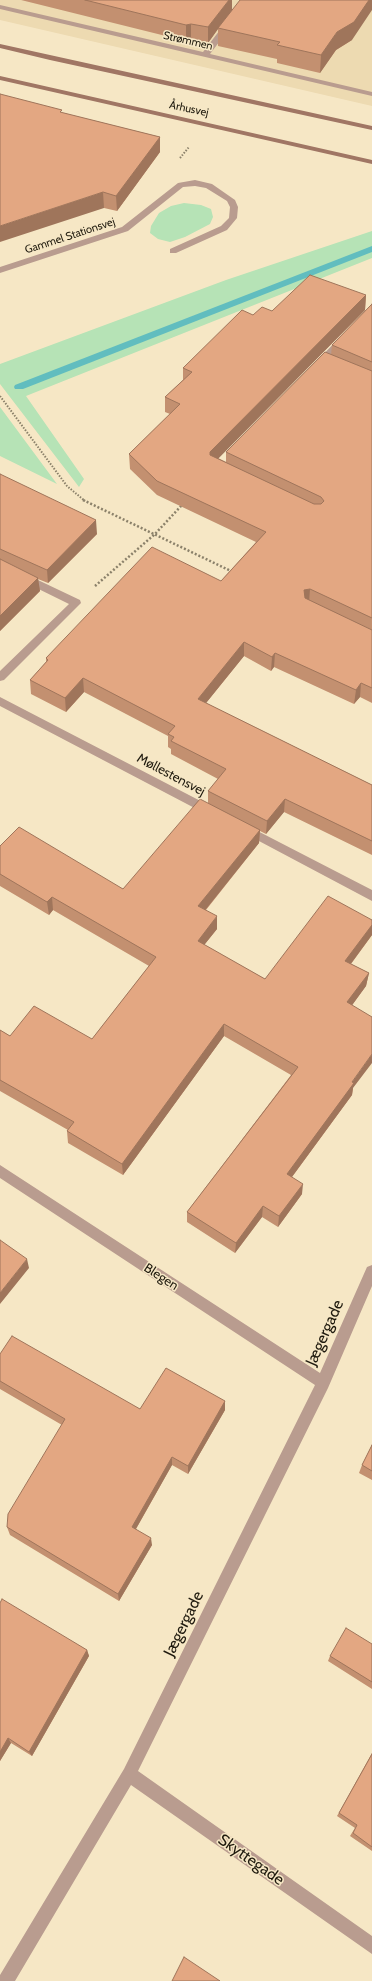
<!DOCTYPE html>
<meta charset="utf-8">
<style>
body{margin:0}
canvas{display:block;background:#f6e7c5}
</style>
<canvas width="372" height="1981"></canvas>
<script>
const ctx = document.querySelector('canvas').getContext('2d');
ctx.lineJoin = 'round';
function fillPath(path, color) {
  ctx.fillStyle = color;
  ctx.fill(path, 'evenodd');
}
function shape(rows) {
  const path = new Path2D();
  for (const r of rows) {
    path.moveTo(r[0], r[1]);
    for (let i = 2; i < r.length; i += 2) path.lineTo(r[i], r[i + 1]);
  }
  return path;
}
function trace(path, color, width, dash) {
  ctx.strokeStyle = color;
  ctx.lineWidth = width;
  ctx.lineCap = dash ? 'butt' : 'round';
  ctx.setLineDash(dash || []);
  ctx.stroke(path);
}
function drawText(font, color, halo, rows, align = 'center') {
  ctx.font = font + ' Cabin,sans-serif';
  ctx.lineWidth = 3;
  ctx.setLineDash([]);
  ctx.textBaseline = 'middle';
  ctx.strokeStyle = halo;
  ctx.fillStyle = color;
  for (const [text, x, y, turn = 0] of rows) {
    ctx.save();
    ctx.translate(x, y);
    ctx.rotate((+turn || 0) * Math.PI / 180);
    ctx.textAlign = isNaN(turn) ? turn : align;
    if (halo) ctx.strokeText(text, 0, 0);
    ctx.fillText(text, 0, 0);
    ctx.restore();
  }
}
fillPath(shape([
 [0,0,372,0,372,106,0,20]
]), '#eddab1');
fillPath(shape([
 [184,203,201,205,211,209,213,217,210,224,185,237,170,242,158,239,150,233,151,226,159,213,171,206],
 [372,231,372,258,26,396,84,479,79,487,0,384,0,364,226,280],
 [0,407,57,484,0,456]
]), '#b6e3b6');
fillPath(shape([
 [372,246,372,252,23,389,15,389,14,387,15,385,372,246]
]), '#61bdbf');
trace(shape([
 [180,158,189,147],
 [0,396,67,486,85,501]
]), '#8b816a', 2, [1.5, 1.5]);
trace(shape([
 [83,500,233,572],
 [95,586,155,534,182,505]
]), '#8b816a', 2.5, [2, 2]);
fillPath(shape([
 [243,0,251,0,210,54,372,92,372,96,0,9,0,5,203,52,243,0],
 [195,180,212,184,235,200,238,207,237,218,227,230,176,253,170,253,170,249,221,226,229,218,230,207,227,201,206,188,195,186,183,187,128,231,0,273,0,267,122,227,178,183,195,180],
 [343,336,346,337,346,341,320,368,314,368,314,364,340,337,343,336],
 [0,562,80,600,81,603,4,680,0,681,0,671,69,604,0,570,0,562],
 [0,697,214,808,216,811,214,814,206,814,0,706,0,697],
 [246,825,372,890,372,901,242,832,240,829,242,826,246,825],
 [0,1165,320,1373,367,1267,372,1265,372,1286,328,1388,138,1771,372,1936,372,1954,131,1785,15,1981,0,1981,0,1975,124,1769,315,1385,0,1178,0,1165]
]), '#b99c8f');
fillPath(shape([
 [0,44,372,126,372,130,50,60,0,48,0,44],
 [0,76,372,160,372,164,0,80,0,76]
]), '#a07664');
fillPath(shape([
 [21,0,232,0,232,10,352,40,336,50,320,73,277,63,277,59,218,46,218,29,208,43,191,40,186,41],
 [63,113,160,137,160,152,117,211,104,208],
 [366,295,365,310,218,458,226,462,226,452,331,355,332,345,372,304,372,703,360,697,354,704,274,667,271,671,244,656,206,703,372,785,372,855,284,812,266,834,260,831,259,843,206,910,217,929,204,945,265,979,372,920,372,935,351,964,369,973,366,986,352,1005,353,1088,352,1095,292,1177,302,1194,278,1227,262,1217,235,1253,187,1222,187,1212,291,1075,224,1036,123,1175,68,1143,67,1131,68,1130,0,1091,0,1030,10,1036,92,1039,149,966,53,910,49,915,0,886,0,846,123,889,208,803,208,791,218,779,171,754,171,749,168,747,168,736,84,692,66,712,31,694,30,680,46,662,46,658,221,581,256,542,157,495,130,469,129,454,170,414,165,412,165,397,183,380,183,368,253,315,272,311],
 [0,474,97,534,48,583,38,579,40,591,0,631],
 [0,1354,140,1409,225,1401,225,1410,188,1474,172,1465,136,1529,152,1545,119,1601,10,1535,7,1527,62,1425,0,1389],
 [372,1445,372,1480,359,1473,362,1465],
 [0,1603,87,1650,89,1656,32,1756,11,1743,0,1761],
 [372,1644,372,1689,328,1661,330,1656],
 [372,1753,372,1851,350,1836,355,1828,337,1816]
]), '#c39070');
fillPath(shape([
 [229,0,232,0,232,12,218,28,218,29,208,43,208,27],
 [369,0,372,0,372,10,352,40,336,50,320,73,321,55,337,32],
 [191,24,191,40,186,41,186,25],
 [160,137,160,152,117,211,116,196],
 [103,192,104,208,0,242,0,226],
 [366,295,365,310,210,467,210,452],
 [96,520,97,534,48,583,47,570],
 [38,578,40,591,0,631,0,616],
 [310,589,309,603,303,605,304,590],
 [244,642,244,656,198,713,198,699],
 [275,653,274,667,271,671,272,657],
 [83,678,84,692,66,712,65,698],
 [361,683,360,697,354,704,356,690],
 [285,799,284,812,266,834,267,821],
 [260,830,259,843,198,919,198,906],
 [52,897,53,910,49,915,47,902],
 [217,916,217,929,197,954,198,941],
 [372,925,372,935,344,973,345,961],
 [369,973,366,986,345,1015,347,1002],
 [224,1024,224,1036,123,1175,122,1164],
 [372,1054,372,1063,353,1088,352,1095,286,1185,287,1174],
 [303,1184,302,1194,278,1227,279,1216],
 [263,1206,262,1217,235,1253,236,1243],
 [27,1259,29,1268,0,1304,0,1293],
 [225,1401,225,1410,188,1474,188,1466],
 [172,1457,172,1465,133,1534,132,1527],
 [151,1538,152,1545,119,1601,118,1594],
 [87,1650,89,1656,32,1756,29,1752],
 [8,1738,11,1743,0,1761,0,1752]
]), '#9f755b');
const building = shape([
 [85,0,229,0,208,27,191,24,186,25,85,0],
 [240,0,369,0,354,22,337,32,321,55,277,45,280,42,218,28,240,0],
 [0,94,62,110,60,112,160,137,116,196,103,192,0,226,0,94],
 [310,275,366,295,210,452,210,455,314,504,321,504,324,501,321,497,226,452,325,352,372,371,372,618,310,589,304,590,305,598,372,630,372,688,361,683,356,690,275,653,272,657,244,642,198,699,372,785,372,841,285,799,267,821,208,791,226,769,171,741,174,737,168,734,175,726,83,678,65,698,30,680,48,660,46,658,152,547,221,581,266,532,157,481,129,454,180,404,165,397,192,372,183,368,242,310,253,315,262,307,272,311,310,275],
 [372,304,372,362,332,345,372,304],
 [0,474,96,520,47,570,0,549,0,474],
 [0,559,38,578,0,616,0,559],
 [200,799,260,830,198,906,217,916,198,941,265,979,328,896,372,920,372,925,345,961,369,973,347,1002,372,1017,372,1054,352,1082,354,1083,287,1174,303,1184,279,1216,263,1206,236,1243,187,1212,298,1067,224,1024,122,1164,67,1131,74,1122,0,1080,0,1030,10,1036,34,1006,92,1039,156,957,52,897,47,902,0,874,0,846,19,827,123,889,200,799],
 [0,1240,27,1259,0,1293,0,1240],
 [12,1336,140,1409,166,1368,225,1401,188,1466,172,1457,132,1527,151,1538,118,1594,7,1527,8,1514,65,1419,0,1381,0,1354,12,1336],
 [372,1445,372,1471,362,1465,372,1445],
 [2,1599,87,1650,29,1752,8,1738,0,1752,0,1603,2,1599],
 [346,1628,372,1644,372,1682,330,1656,346,1628],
 [372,1754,372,1847,353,1833,357,1825,339,1813,372,1754],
 [184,1957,220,1981,172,1981,184,1957]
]);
fillPath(building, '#e3a782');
trace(building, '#9f755b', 1);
drawText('11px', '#1f1a0e', '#f6e7c5', [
 ["Strømmen",188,41,13],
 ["Århusvej",189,109,12],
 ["Gammel Stationsvej",70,236,-18]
]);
drawText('13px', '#1f1a0e', '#f6e7c5', [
 ["Møllestensvej",171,775,28],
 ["Blegen",161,1277,33]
]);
drawText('16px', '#1f1a0e', '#f6e7c5', [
 ["Jægergade",325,1333,-66],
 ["Jægergade",184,1624,-64],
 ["Skyttegade",251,1860,35]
]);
</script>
